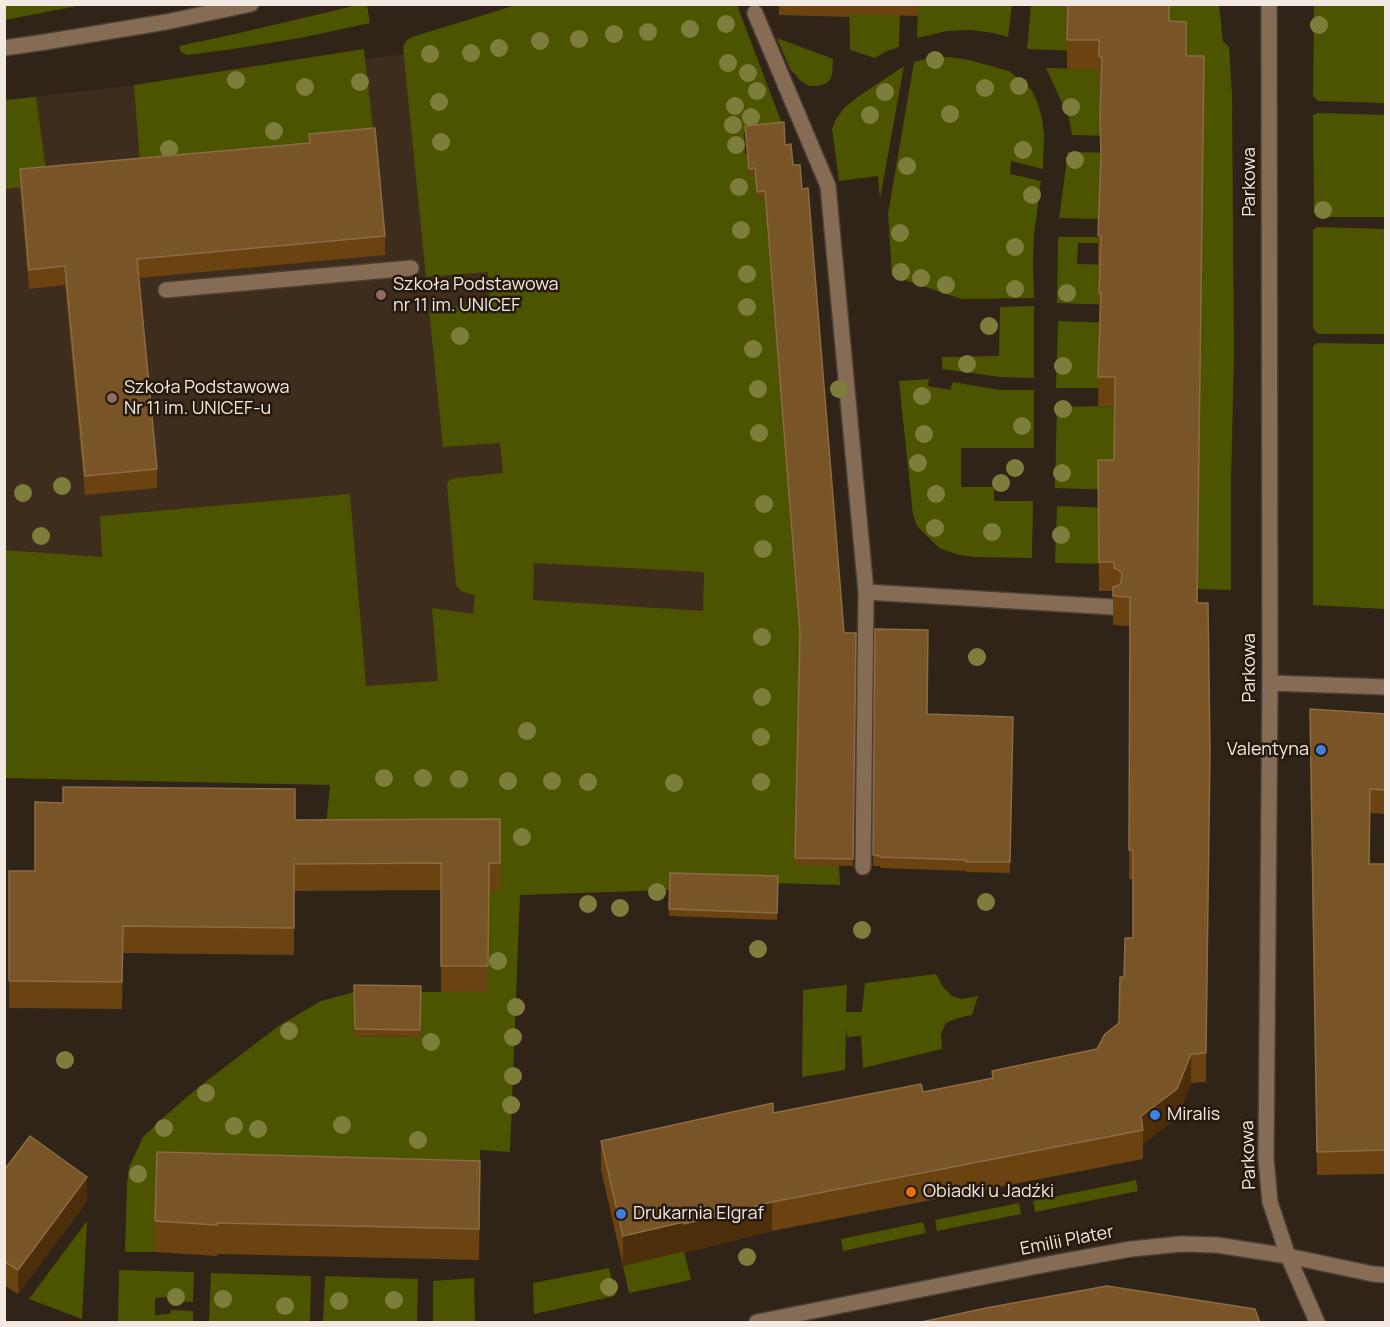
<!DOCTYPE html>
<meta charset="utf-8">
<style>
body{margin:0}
#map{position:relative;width:1390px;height:1327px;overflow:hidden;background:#302318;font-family:Manrope,sans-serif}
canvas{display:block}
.frame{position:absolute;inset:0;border:6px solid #f2e9e2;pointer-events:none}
</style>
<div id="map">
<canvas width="1390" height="1327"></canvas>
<div class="frame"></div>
</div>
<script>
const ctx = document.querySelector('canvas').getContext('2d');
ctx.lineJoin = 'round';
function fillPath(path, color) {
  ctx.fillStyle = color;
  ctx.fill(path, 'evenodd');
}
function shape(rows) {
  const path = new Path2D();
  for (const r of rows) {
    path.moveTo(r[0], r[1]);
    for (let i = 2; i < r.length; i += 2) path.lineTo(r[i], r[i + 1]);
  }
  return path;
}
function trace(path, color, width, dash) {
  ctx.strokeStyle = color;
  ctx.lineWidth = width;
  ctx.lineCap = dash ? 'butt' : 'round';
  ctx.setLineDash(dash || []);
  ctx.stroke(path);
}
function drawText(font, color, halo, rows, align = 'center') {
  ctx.font = font + ' Manrope,sans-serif';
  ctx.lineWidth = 5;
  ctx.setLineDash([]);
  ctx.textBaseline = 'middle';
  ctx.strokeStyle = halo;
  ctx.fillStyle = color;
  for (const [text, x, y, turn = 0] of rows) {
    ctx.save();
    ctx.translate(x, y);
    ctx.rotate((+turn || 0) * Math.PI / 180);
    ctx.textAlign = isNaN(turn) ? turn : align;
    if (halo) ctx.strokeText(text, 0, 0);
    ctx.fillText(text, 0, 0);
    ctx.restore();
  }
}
fillPath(shape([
 [729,17,763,794,5,778,5,100]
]), '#3e2c1c');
fillPath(shape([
 [5,4,82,4,82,5,5,20],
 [358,5,367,5,370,23,300,38,233,49,187,55,181,52,179,46,235,34],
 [516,5,737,5,784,129,744,132,745,154,747,154,749,176,755,175,757,199,765,198,799,622,839,866,840,885,671,880,670,890,520,895,510,1152,480,1150,480,1193,157,1183,155,1252,125,1252,127,1184,129,1167,143,1137,163,1118,195,1090,277,1027,321,1001,354,992,355,1036,420,1037,421,992,488,992,465,890,324,847,330,785,5,778,4,550,102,557,100,516,350,494,366,686,438,681,432,608,473,614,475,596,461,591,456,585,447,485,449,480,456,478,503,473,500,443,443,447,429,309,490,303,488,272,426,277,403,47,406,41,412,37],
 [534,563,704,572,703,611,533,600],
 [849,5,900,5,899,47,887,51,875,58,850,50],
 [918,5,1012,5,1008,37,994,33,971,30,947,31,917,38],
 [1031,5,1066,5,1083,19,1083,51,1027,49],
 [1152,5,1219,5,1223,41,1229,47,1232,94,1234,355,1231,483,1231,590,1198,589],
 [1314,5,1385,5,1385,103,1318,101,1313,96],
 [777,38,833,59,832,75,830,80,825,84,816,86,809,86,801,81,790,69],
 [364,49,375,147,141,177,134,85],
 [934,57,948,57,969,60,1009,71,1022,81,1032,91,1037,101,1042,118,1044,135,1043,169,1011,161,1010,174,1041,181,1034,235,1033,259,1034,298,962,299,892,276,888,214,914,62],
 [904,66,880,199,878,176,839,181,832,129,836,119,844,108,859,96],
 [1046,68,1099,69,1116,86,1115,136,1072,135,1069,118],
 [36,97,48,185,5,189,5,100],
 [1318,113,1385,115,1385,217,1317,217,1314,213,1313,115],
 [1068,152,1116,153,1100,219,1059,218],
 [1317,227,1385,229,1385,334,1318,334,1313,328,1313,230],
 [1058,237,1100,237,1115,243,1078,243,1077,264,1116,265,1115,305,1057,303],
 [1034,306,1034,378,1000,377,942,369,942,357,999,356,1000,307],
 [1058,321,1115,323,1099,388,1056,388],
 [1317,343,1385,344,1385,609,1313,605,1313,346],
 [929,379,928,386,950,390,953,382,1000,390,1034,390,1034,448,961,448,961,487,994,487,994,501,1033,501,1032,558,975,557,959,555,939,548,917,526,913,515,899,381],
 [1115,406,1114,490,1055,488,1057,407],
 [1057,506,1114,508,1114,564,1055,563],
 [936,974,943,987,952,996,962,999,978,996,972,1015,958,1018,946,1023,941,1034,942,1049,863,1068,861,1036,847,1037,846,1029,845,1070,802,1077,803,990,847,985,846,1012,862,1012,865,983],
 [1136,1180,1138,1191,1035,1212,1033,1201],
 [1019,1203,1021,1214,937,1231,935,1220],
 [87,1221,82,1319,29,1299],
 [923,1222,926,1233,843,1251,841,1239],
 [684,1251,691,1280,629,1293,623,1266],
 [609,1268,615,1296,534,1314,533,1283],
 [119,1270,194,1272,193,1302,170,1301,170,1297,155,1298,155,1315,170,1314,171,1310,193,1311,193,1322,118,1322],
 [211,1273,311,1276,310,1322,209,1322],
 [325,1276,418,1279,417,1322,323,1322],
 [474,1278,475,1322,433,1322,433,1281]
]), '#4d5400');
const minor = shape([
 [1269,4,1270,683,1266,1159,1270,1202,1288,1256,1317,1322],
 [755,13,828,186,866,592,1113,607],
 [4,48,45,42,166,22,251,4],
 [166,290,411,268],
 [1270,683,1386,687],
 [863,867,866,592],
 [757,1322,1048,1264,1131,1249,1181,1244,1217,1245,1288,1256,1373,1274,1386,1275]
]);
trace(minor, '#4b3f34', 18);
trace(minor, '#866c55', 15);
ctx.fillStyle = '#7d7e3c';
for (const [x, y] of [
 [726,24],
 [1319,25],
 [690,29],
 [648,32],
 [614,34],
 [579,39],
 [540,41],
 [499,48],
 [471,53],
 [430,54],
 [935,60],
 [728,63],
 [748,73],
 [236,80],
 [360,82],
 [1019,86],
 [305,87],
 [985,88],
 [757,91],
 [885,92],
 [439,102],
 [735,106],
 [1071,107],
 [950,114],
 [870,115],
 [751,117],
 [733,125],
 [274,131],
 [441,142],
 [736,145],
 [169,149],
 [1023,150],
 [1075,160],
 [907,166],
 [739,187],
 [1032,195],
 [1323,210],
 [741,230],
 [900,233],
 [1015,247],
 [901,272],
 [747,274],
 [921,278],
 [946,285],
 [1015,289],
 [1067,293],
 [747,307],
 [989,326],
 [460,336],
 [753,349],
 [967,364],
 [1063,366],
 [758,389],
 [839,389],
 [922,396],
 [1063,409],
 [1022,426],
 [759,433],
 [924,434],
 [918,463],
 [1015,468],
 [1062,473],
 [1001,483],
 [62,486],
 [23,493],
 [936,494],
 [764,504],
 [935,528],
 [992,532],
 [1061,535],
 [41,536],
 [763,549],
 [762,637],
 [977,657],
 [762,697],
 [527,731],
 [761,737],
 [384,778],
 [423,778],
 [459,779],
 [508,781],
 [552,781],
 [588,782],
 [761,782],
 [674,783],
 [522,837],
 [657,892],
 [986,902],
 [588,904],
 [620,908],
 [862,930],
 [758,949],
 [498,961],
 [516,1007],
 [289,1031],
 [513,1037],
 [431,1042],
 [65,1060],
 [513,1076],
 [206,1093],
 [511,1105],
 [342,1125],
 [234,1126],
 [164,1128],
 [258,1129],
 [418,1140],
 [138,1174],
 [747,1257],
 [609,1287],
 [176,1297],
 [223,1299],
 [394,1300],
 [339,1301],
 [285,1306]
]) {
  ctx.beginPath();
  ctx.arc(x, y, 9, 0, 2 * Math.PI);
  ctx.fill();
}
fillPath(shape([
 [779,4,918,4,918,16,849,14,849,17,779,15],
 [1066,4,1169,4,1169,21,1186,56,1198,603,1208,603,1206,1082,1191,1083,1177,1118,1143,1144,1143,1159,772,1231,684,1253,684,1251,623,1266,601,1170,601,1141,773,1113,923,1092,992,1078,992,1071,1097,1049,1119,1023,1124,977,1133,938,1133,879,1129,879,1130,626,1113,625,1113,591,1099,591,1098,489,1114,460,1115,406,1098,406,1100,322,1099,322,1100,265,1098,265,1098,235,1101,167,1100,116,1101,86,1099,86,1099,69,1067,69,1067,19,1066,19],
 [745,126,785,145,793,165,844,633,856,633,853,866,795,865,800,637,765,198,757,199,755,175,749,176],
 [309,134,385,236,385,255,139,278,157,469,157,488,85,495,65,285,29,289,20,188,20,169,309,143],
 [875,629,927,714,1013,717,1010,873,966,872,966,871,880,868,880,866,873,866],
 [1386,714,1386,814,1370,813,1369,864,1386,864,1386,1174,1317,1175,1310,733],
 [63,803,295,820,500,819,500,890,489,890,488,992,441,992,441,890,294,891,294,955,123,953,122,1009,9,1008,9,871,35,871],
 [670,873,778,876,777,920,669,916],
 [354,985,421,986,420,1037,355,1036],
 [4,1168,87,1201,18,1294,4,1285],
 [480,1193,479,1260,217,1254,217,1256,155,1252,155,1221]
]), '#6a4311');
fillPath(shape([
 [1191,1054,1191,1083,1177,1118,1143,1144,1143,1130,1141,1116],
 [87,1177,87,1201,18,1294,18,1270],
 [772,1202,772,1231,684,1253,684,1224],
 [684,1222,684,1251,623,1266,623,1236]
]), '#4d2e0a');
const building = shape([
 [1068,4,1169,4,1169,21,1186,22,1186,56,1204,56,1197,603,1208,603,1210,751,1206,1053,1191,1054,1177,1089,1141,1116,1143,1130,772,1202,684,1224,684,1222,623,1236,601,1141,773,1103,773,1113,921,1084,923,1092,993,1078,992,1071,1097,1049,1105,1034,1119,1023,1120,977,1124,977,1125,938,1133,938,1133,850,1129,850,1130,597,1113,596,1113,587,1118,586,1121,583,1122,574,1119,570,1114,568,1114,562,1099,562,1098,460,1114,460,1115,377,1098,377,1101,293,1099,293,1101,236,1098,235,1101,156,1100,116,1102,57,1099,57,1099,40,1067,40,1068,4],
 [784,122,785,145,791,144,793,165,800,165,802,189,808,188,844,633,856,633,853,859,795,858,800,632,765,191,757,192,755,168,749,169,745,126,784,122],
 [375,128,385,236,137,259,157,469,85,476,65,266,29,270,20,169,310,143,309,134,375,128],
 [875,629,928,630,927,714,1013,717,1010,862,966,862,966,860,880,857,880,856,873,855,875,629],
 [1310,709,1386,714,1386,790,1370,789,1369,864,1386,864,1386,1150,1317,1152,1310,709],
 [63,787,295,789,295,820,500,819,500,863,489,863,488,966,441,966,441,863,294,864,294,928,123,926,122,982,9,981,9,871,35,871,35,802,63,803,63,787],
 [670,873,778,876,777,913,669,909,670,873],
 [354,985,421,986,420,1030,355,1029,354,985],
 [30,1136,87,1177,18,1270,4,1261,4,1168,5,1169,30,1136],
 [157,1152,480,1161,479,1229,217,1223,217,1225,155,1221,157,1152],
 [1107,1286,1255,1309,1260,1323,917,1323,986,1308,1107,1286]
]);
fillPath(building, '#795427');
trace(building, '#8c6c44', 1.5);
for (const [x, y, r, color] of [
 [381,295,6,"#8d6e63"],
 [112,398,6,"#8d6e63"],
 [1321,750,6,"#3f7fe0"],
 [1155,1115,6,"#3f7fe0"],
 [911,1192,6,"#e8710a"],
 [621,1214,6,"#3f7fe0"]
]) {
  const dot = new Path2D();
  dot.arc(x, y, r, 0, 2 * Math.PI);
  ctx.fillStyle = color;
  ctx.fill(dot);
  trace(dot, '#261a0f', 2);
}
drawText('18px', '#f2e9e2', '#261a0f', [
 ["Parkowa",1250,182,-90],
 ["Parkowa",1250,668,-90],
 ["Parkowa",1249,1155,-92],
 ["Emilii Plater",1067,1241,-11]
]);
drawText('18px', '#f2e9e2', '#261a0f', [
 ["Szkoła Podstawowa",393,285],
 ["nr 11 im. UNICEF",393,306],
 ["Szkoła Podstawowa",124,388],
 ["Nr 11 im. UNICEF-u",124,409],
 ["Valentyna",1309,750,"right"],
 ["Miralis",1167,1115],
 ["Obiadki u Jadźki",923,1192],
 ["Drukarnia Elgraf",633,1214]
], 'left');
</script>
